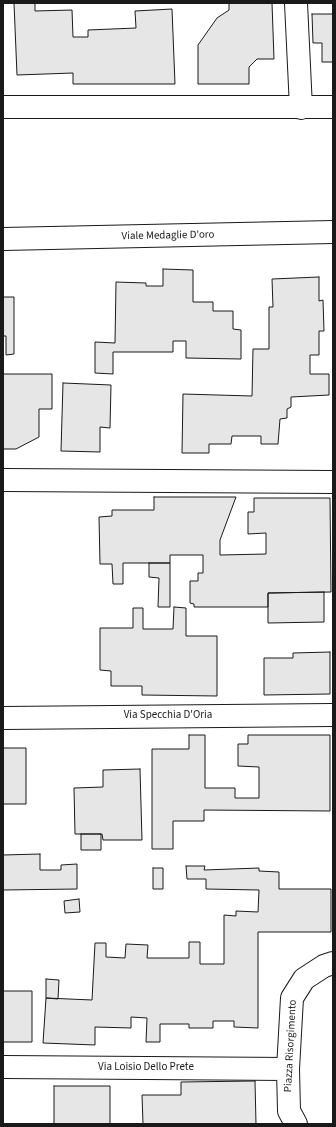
<!DOCTYPE html>
<style>
body{margin:0}
#map{position:relative;width:336px;height:1127px;overflow:hidden;background:#fff;font-family:"Source Sans 3",sans-serif}
canvas{display:block}
.frame{position:absolute;inset:0;border:4px solid #1a1a1a;pointer-events:none}
</style>
<div id="map">
<canvas width="336" height="1127"></canvas>
<div class="frame"></div>
</div>
<script>
const ctx = document.querySelector('canvas').getContext('2d');
ctx.lineJoin = 'round';
function fillPath(path, color) {
  ctx.fillStyle = color;
  ctx.fill(path, 'evenodd');
}
function shape(rows) {
  const path = new Path2D();
  for (const r of rows) {
    path.moveTo(r[0], r[1]);
    for (let i = 2; i < r.length; i += 2) path.lineTo(r[i], r[i + 1]);
  }
  return path;
}
function trace(path, color, width, dash) {
  ctx.strokeStyle = color;
  ctx.lineWidth = width;
  ctx.lineCap = dash ? 'butt' : 'round';
  ctx.setLineDash(dash || []);
  ctx.stroke(path);
}
function drawText(font, color, halo, rows, align = 'center') {
  ctx.font = font + ' "Source Sans 3",sans-serif';
  ctx.lineWidth = 3;
  ctx.setLineDash([]);
  ctx.textBaseline = 'middle';
  ctx.strokeStyle = halo;
  ctx.fillStyle = color;
  for (const [text, x, y, turn = 0] of rows) {
    ctx.save();
    ctx.translate(x, y);
    ctx.rotate((+turn || 0) * Math.PI / 180);
    ctx.textAlign = isNaN(turn) ? turn : align;
    if (halo) ctx.strokeText(text, 0, 0);
    ctx.fillText(text, 0, 0);
    ctx.restore();
  }
}
const building = shape([
 [14,3,35,3,35,11,72,10,73,37,88,37,88,30,136,28,135,11,172,9,175,84,73,84,73,73,17,75,14,3],
 [229,3,272,3,274,59,257,59,249,67,249,84,198,84,198,45,217,18,229,10,229,3],
 [312,14,333,14,333,62,322,62,322,43,313,43,312,14],
 [163,269,193,270,193,302,213,302,213,311,233,311,233,329,241,330,241,359,186,358,186,341,173,341,173,352,113,352,113,374,95,373,95,342,115,343,116,282,146,283,146,286,163,286,163,269],
 [319,277,319,301,323,300,324,331,319,331,319,355,310,355,310,374,329,374,329,395,291,397,291,407,287,409,287,418,280,419,278,444,261,444,261,436,232,436,231,444,209,444,209,453,182,453,183,394,252,396,253,349,269,349,269,307,273,307,272,279,319,277],
 [3,297,14,297,14,354,6,355,6,336,3,336,3,297],
 [3,374,52,374,52,409,39,409,39,437,16,449,3,449,3,374],
 [63,383,111,385,110,428,100,427,100,452,61,451,63,383],
 [154,497,236,497,220,540,220,555,266,554,266,533,248,534,248,512,254,512,254,498,330,498,331,592,268,593,268,607,194,607,194,604,190,603,190,581,198,581,198,573,203,573,203,555,170,555,170,563,123,563,123,584,113,584,112,564,100,564,99,517,112,516,112,510,154,510,154,497],
 [149,563,170,563,170,607,158,607,159,578,149,577,149,563],
 [324,592,324,622,268,623,268,593,324,592],
 [174,607,186,608,186,636,217,636,217,696,142,695,142,686,111,686,111,671,100,670,100,628,133,628,133,608,143,608,143,629,173,629,174,607],
 [330,652,330,694,264,695,264,658,293,658,293,653,330,652],
 [189,735,205,735,205,788,235,788,235,798,259,798,259,767,238,766,238,744,248,744,248,735,330,735,330,811,204,810,204,821,173,821,173,849,152,849,152,749,189,749,189,735],
 [3,748,26,748,26,804,3,804,3,748],
 [140,769,142,840,103,840,102,834,75,834,74,788,103,787,103,770,140,769],
 [81,834,101,834,101,850,81,850,81,834],
 [40,854,40,870,61,870,61,865,77,864,77,889,3,890,3,855,40,854],
 [186,866,205,866,204,870,259,868,259,871,279,872,279,889,331,889,331,932,258,932,258,1028,234,1027,234,1021,213,1021,213,1028,189,1028,189,1024,160,1024,160,1042,146,1042,147,1018,131,1017,131,1028,95,1027,95,1045,43,1043,46,998,92,1000,95,943,106,943,106,957,125,958,126,944,148,945,147,958,189,958,189,942,200,942,200,964,224,964,224,915,236,916,236,911,258,912,259,890,206,889,206,879,187,879,186,866],
 [153,868,163,868,163,889,153,889,153,868],
 [79,899,80,912,65,913,64,901,79,899],
 [46,979,59,980,58,999,46,998,46,979],
 [3,991,32,991,32,1042,3,1042,3,991],
 [255,1081,256,1124,143,1124,142,1095,181,1095,181,1082,255,1081],
 [54,1086,110,1086,110,1124,54,1124,54,1086]
]);
fillPath(building, '#e6e6e6');
trace(building, '#1a1a1a', 1);
const minor = shape([
 [296,3,301,108],
 [3,107,333,107],
 [3,239,333,232],
 [3,480,333,482],
 [3,718,333,715],
 [3,1067,288,1069],
 [296,1124,289,1111,288,1069,292,998,304,979,324,966,333,963]
]);
trace(minor, '#1a1a1a', 24);
trace(minor, '#fff', 22);
drawText('11px', '#1a1a1a', '#fff', [
 ["Viale Medaglie D'oro",168,236,-1],
 ["Via Specchia D'Oria",168,716],
 ["Piazza Risorgimento",291,1046,-87],
 ["Via Loisio Dello Prete",146,1068]
]);
</script>
